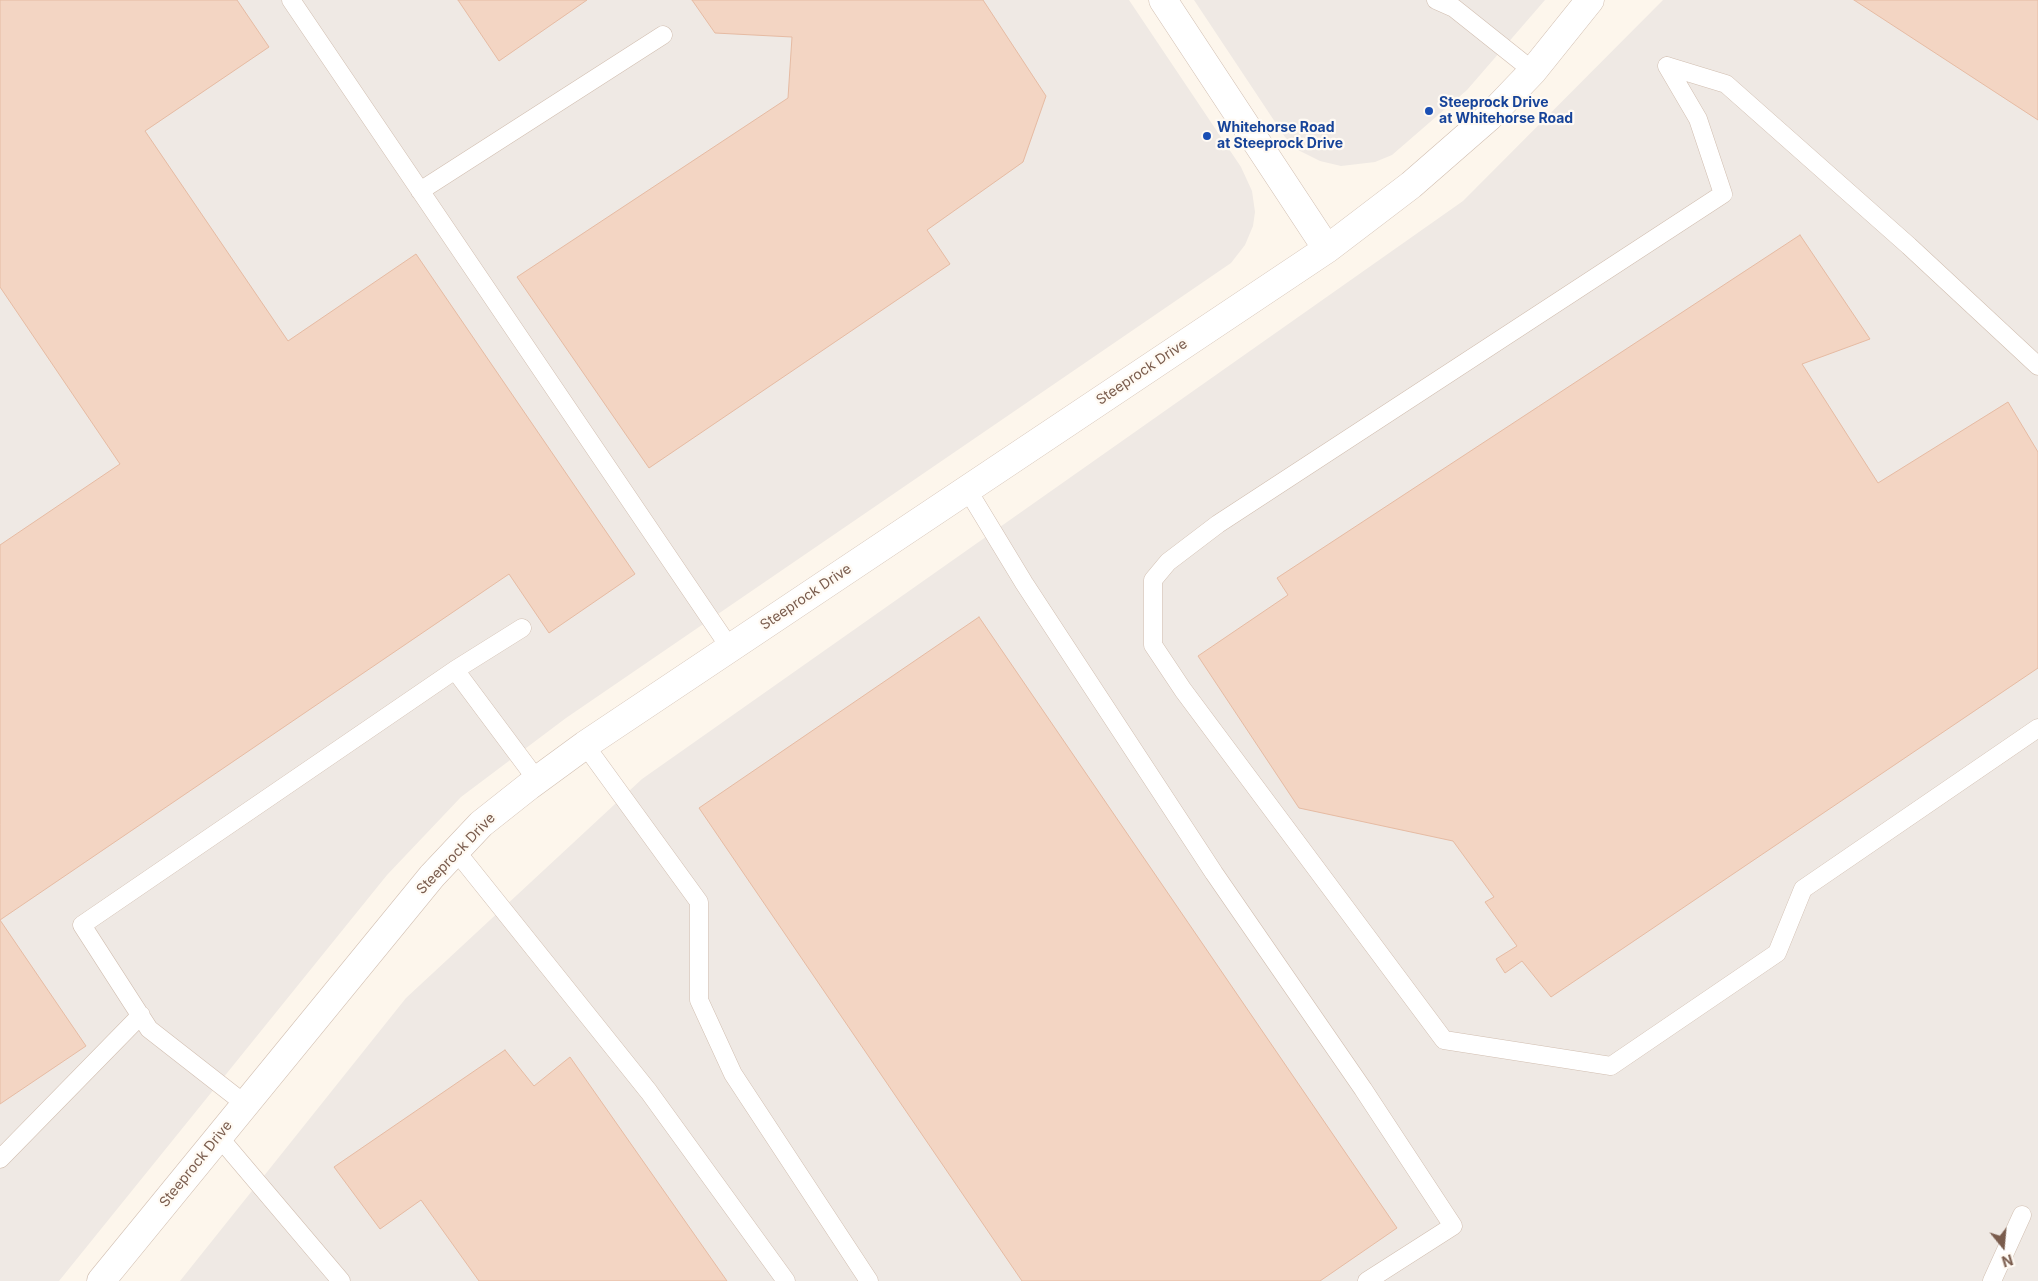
<!DOCTYPE html>
<style>
body{margin:0}
#map{position:relative;width:2038px;height:1281px;overflow:hidden;background:#fdf6ec;font-family:Inter,sans-serif}
canvas{display:block}
.north{position:absolute;left:1978px;top:1221px;width:50px;height:50px;-webkit-text-stroke:4px #fffaf3;paint-order:stroke;rotate:163deg;font-size:14px;font-weight:700;line-height:20px;text-align:center;color:#7a5c4d}
.north::after{content:'';display:block;margin:auto;width:18px;height:22px;background:#7a5c4d;clip-path:polygon(50% 0,100% 100%,50% 72%,0 100%)}
</style>
<div id="map">
<canvas width="2038" height="1281"></canvas>
<div class="north">N</div>
</div>
<script>
const ctx = document.querySelector('canvas').getContext('2d');
ctx.lineJoin = 'round';
function fillPath(path, color) {
  ctx.fillStyle = color;
  ctx.fill(path, 'evenodd');
}
function shape(rows) {
  const path = new Path2D();
  for (const r of rows) {
    path.moveTo(r[0], r[1]);
    for (let i = 2; i < r.length; i += 2) path.lineTo(r[i], r[i + 1]);
  }
  return path;
}
function trace(path, color, width, dash) {
  ctx.strokeStyle = color;
  ctx.lineWidth = width;
  ctx.lineCap = dash ? 'butt' : 'round';
  ctx.setLineDash(dash || []);
  ctx.stroke(path);
}
function drawText(font, color, halo, rows, align = 'center') {
  ctx.font = font + ' Inter,sans-serif';
  ctx.lineWidth = 4.5;
  ctx.setLineDash([]);
  ctx.textBaseline = 'middle';
  ctx.strokeStyle = halo;
  ctx.fillStyle = color;
  for (const [text, x, y, turn = 0] of rows) {
    ctx.save();
    ctx.translate(x, y);
    ctx.rotate((+turn || 0) * Math.PI / 180);
    ctx.textAlign = isNaN(turn) ? turn : align;
    if (halo) ctx.strokeText(text, 0, 0);
    ctx.fillText(text, 0, 0);
    ctx.restore();
  }
}
fillPath(shape([
 [0,0,1129,0,1241,167,1252,191,1255,212,1253,226,1245,245,1231,263,566,718,461,797,387,875,59,1281,0,1281],
 [1194,0,1545,0,1467,90,1392,155,1375,162,1341,166,1320,161,1298,150,1285,137],
 [1663,0,2038,0,2038,1281,180,1281,406,998,642,779,1463,201]
]), '#efe9e4');
const building = shape([
 [0,0,237,0,269,47,145,131,288,341,416,254,635,574,549,633,509,574,0,920,86,1046,0,1104,0,545,120,464,0,287,0,0],
 [458,0,587,0,499,61,458,0],
 [692,0,983,0,1046,96,1023,162,927,230,950,264,649,468,517,277,788,98,792,37,715,33,692,0],
 [1854,0,2038,0,2038,120,1854,0],
 [1800,235,1870,339,1802,364,1878,483,2008,402,2038,452,2038,668,1551,997,1522,961,1505,973,1496,959,1517,946,1485,902,1494,897,1453,841,1299,808,1198,656,1288,595,1277,578,1800,235],
 [979,617,1397,1228,1320,1281,1022,1281,699,808,979,617],
 [505,1050,534,1086,570,1057,727,1281,479,1281,421,1200,380,1229,334,1167,505,1050]
]);
fillPath(building, '#f3d5c3');
trace(building, '#e6bba3', 1);
const service = shape([
 [291,0,730,648],
 [1436,0,1454,8,1533,71],
 [1667,66,1698,119,1723,194,1218,524,1168,562,1153,580,1153,645,1183,690,1444,1040,1611,1066,1777,953,1803,889,2038,728],
 [1667,66,1726,84,1909,246,2038,366],
 [420,191,663,35],
 [967,489,1024,583,1214,873,1363,1089,1453,1226,1367,1281],
 [455,670,537,780],
 [585,745,699,902,699,1000,733,1074,869,1281],
 [456,851,649,1092,786,1281],
 [245,1104,149,1029,82,925,455,670,522,628],
 [219,1137,341,1281],
 [0,1159,141,1015],
 [1992,1281,2022,1215]
]);
const minor = shape([
 [1163,0,1327,249],
 [101,1281,432,876,481,824,529,786,585,745,1327,249,1411,185,1489,117,1533,71,1590,0]
]);
trace(service, '#d1beb0', 19);
trace(minor, '#d1beb0', 29);
trace(service, '#fff', 18);
trace(minor, '#fff', 28);
for (const [x, y, r, color] of [
 [1429,111,5,"#1a4fb4"],
 [1207,136,5,"#1a4fb4"]
]) {
  const dot = new Path2D();
  dot.arc(x, y, r, 0, 2 * Math.PI);
  ctx.fillStyle = color;
  ctx.fill(dot);
  trace(dot, '#fffaf3', 2);
}
drawText('bold 14px', '#164399', '#fffaf3', [
 ["Steeprock Drive",1439,103],
 ["at Whitehorse Road",1439,119],
 ["Whitehorse Road",1217,128],
 ["at Steeprock Drive",1217,144]
], 'left');
drawText('14px', '#7a5c4d', '#fffaf3', [
 ["Steeprock Drive",1142,372,-34],
 ["Steeprock Drive",806,597,-34],
 ["Steeprock Drive",456,854,-46],
 ["Steeprock Drive",196,1164,-51]
]);
</script>
